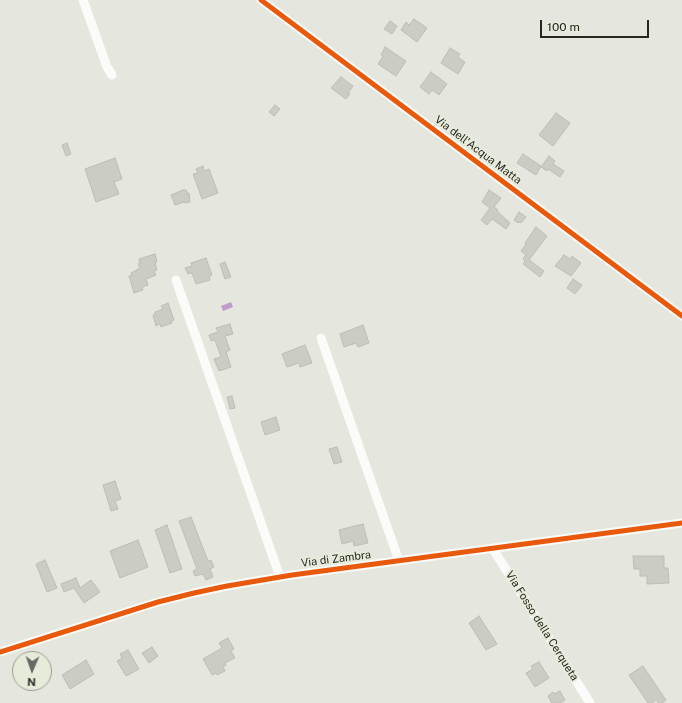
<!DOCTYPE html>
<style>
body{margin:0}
#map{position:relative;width:682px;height:703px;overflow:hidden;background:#e5e7de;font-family:"Public Sans",sans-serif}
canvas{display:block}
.north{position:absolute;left:12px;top:651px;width:40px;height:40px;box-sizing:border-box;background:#e6ebda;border:1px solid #999d90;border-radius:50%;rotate:182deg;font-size:11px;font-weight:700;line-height:16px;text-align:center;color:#252721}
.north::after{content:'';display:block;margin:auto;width:14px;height:18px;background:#686a63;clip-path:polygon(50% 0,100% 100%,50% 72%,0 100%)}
.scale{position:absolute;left:540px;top:20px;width:109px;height:18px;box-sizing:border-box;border:2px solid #252721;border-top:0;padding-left:5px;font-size:12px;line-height:14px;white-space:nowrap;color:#252721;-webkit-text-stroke:3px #e6ebda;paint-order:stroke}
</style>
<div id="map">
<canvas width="682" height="703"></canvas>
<div class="north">N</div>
<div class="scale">100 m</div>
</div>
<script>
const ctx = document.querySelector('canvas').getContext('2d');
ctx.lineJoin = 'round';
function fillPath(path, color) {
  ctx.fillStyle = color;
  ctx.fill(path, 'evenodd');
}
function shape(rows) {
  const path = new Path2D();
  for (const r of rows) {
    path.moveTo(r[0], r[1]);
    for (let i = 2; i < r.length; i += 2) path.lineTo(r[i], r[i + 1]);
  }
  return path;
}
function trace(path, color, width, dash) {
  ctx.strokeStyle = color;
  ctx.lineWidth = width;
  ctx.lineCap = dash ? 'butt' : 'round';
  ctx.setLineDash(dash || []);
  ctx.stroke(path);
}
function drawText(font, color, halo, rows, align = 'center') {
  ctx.font = font + ' "Public Sans",sans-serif';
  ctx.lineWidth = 4;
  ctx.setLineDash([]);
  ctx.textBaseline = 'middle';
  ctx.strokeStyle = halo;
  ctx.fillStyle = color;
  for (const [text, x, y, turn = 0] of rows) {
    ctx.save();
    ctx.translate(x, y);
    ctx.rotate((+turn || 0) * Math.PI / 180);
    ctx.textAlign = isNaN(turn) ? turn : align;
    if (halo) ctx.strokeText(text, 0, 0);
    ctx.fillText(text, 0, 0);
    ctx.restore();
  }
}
fillPath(shape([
 [231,302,233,307,223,311,221,306]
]), '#bf9dca');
const building = shape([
 [414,19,427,28,417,42,401,30,406,22,409,25,414,19],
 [390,21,397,26,392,34,384,29,390,21],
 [385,47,406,61,396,76,378,64,383,56,381,55,385,47],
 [450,48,460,54,458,57,465,62,458,74,441,63,450,48],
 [431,72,447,84,439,95,432,90,429,94,420,87,431,72],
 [341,77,353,86,348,93,350,94,346,99,331,88,341,77],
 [275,105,280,109,274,116,269,112,275,105],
 [556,113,570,123,553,146,539,135,556,113],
 [67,143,71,154,66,156,62,145,67,143],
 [523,154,541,166,536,175,517,163,523,154],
 [549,156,555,161,553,164,564,171,560,177,548,169,547,171,541,167,549,156],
 [115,158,122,179,114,182,119,194,96,202,85,169,115,158],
 [203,166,204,171,209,169,218,193,202,199,193,174,198,173,196,169,203,166],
 [183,190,186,190,188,194,189,193,190,202,185,203,184,202,175,205,171,195,183,190],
 [489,190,501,198,494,207,498,210,497,211,510,223,506,229,492,219,487,225,481,220,490,208,482,202,489,190],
 [519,212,526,217,521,223,519,222,518,223,514,220,519,212],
 [536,227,547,236,529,260,544,271,540,277,523,264,525,261,523,259,526,255,521,251,526,244,525,243,536,227],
 [155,254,157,262,155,263,157,270,154,271,156,275,146,279,148,285,142,287,143,290,134,293,129,276,132,275,131,273,140,268,138,264,140,263,139,259,155,254],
 [564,255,570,259,572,256,581,263,571,276,555,266,564,255],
 [206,258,212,275,209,277,210,280,196,284,192,273,188,274,185,268,192,266,191,263,206,258],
 [225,262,231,277,225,279,220,264,225,262],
 [573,279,582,285,575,294,567,288,573,279],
 [168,303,174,320,171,321,172,323,161,327,160,324,156,326,153,315,155,314,155,312,163,309,161,306,168,303],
 [230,324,233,334,225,336,230,350,226,352,231,367,219,371,214,359,221,357,215,340,211,341,209,335,218,332,216,328,230,324],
 [363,325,369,343,358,347,356,343,344,347,340,334,363,325],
 [305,345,312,363,300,367,299,363,287,367,282,354,305,345],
 [232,396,235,408,230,409,227,397,232,396],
 [276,417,280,430,265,435,261,422,276,417],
 [337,447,342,462,334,464,329,449,337,447],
 [115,481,121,499,115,501,118,509,111,511,103,485,115,481],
 [191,517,208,561,211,560,214,567,210,569,213,577,206,580,203,574,195,576,193,571,197,569,179,521,191,517],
 [363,524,368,543,354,546,353,541,342,544,339,530,363,524],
 [167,525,182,569,170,573,155,530,167,525],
 [138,540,148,567,120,578,110,551,138,540],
 [633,556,664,556,664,568,668,568,669,583,647,584,647,576,640,576,640,569,634,569,633,556],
 [45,560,57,588,47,592,36,564,45,560],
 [76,578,80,588,91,580,100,592,84,603,74,588,64,592,61,584,76,578],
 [479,616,497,644,486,650,469,623,479,616],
 [228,638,234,649,231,651,235,658,225,663,226,665,223,667,225,671,217,675,216,673,212,675,203,659,222,648,219,643,228,638],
 [152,647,158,656,149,663,142,653,152,647],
 [128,650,139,669,126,676,117,661,122,658,120,654,128,650],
 [86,660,94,674,70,689,62,675,86,660],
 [539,662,549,678,535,687,526,673,533,669,531,666,539,662],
 [643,666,666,700,662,703,659,703,656,700,652,703,648,703,629,675,643,666],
 [560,691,565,700,560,703,552,703,548,696,553,692,554,694,560,691]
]);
fillPath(building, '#cbcdc5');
trace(building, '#bcbdb6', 1);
trace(shape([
 [83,0,107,67,112,75],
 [261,0,682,316],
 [176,280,280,577],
 [321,338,399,561],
 [493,549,590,703],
 [0,652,158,602,194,593,227,586,292,575,682,523]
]), '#fbfbfa', 9);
trace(shape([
 [261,0,682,316],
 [0,652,158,602,194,593,227,586,292,575,682,523]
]), '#e8590c', 5);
drawText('11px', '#252721', '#e6ebda', [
 ["Via dell'Acqua Matta",478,150,37],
 ["Via di Zambra",336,559,-7],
 ["Via Fosso della Cerqueta",542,626,58]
]);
</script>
